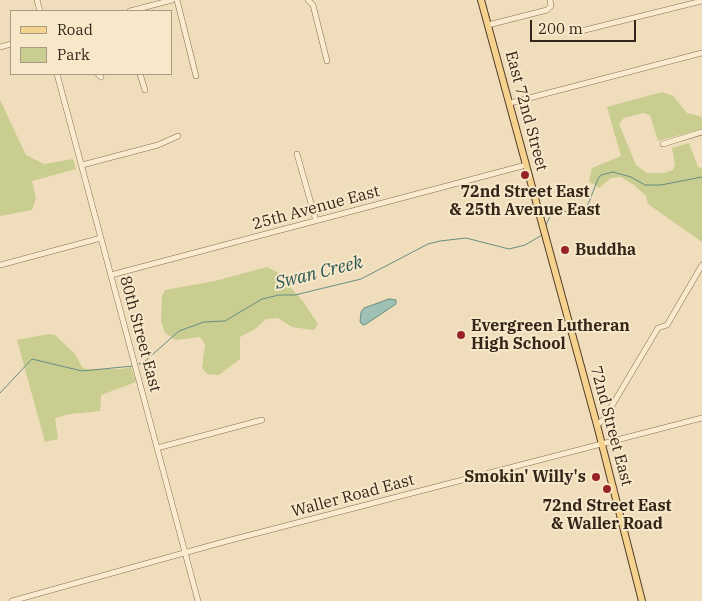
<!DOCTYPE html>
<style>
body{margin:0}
#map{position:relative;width:702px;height:601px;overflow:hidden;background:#efddbb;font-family:"IBM Plex Serif",serif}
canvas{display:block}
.legend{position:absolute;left:10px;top:10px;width:162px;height:65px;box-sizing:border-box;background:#f7e8ca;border:1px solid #a99a84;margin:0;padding:6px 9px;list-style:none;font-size:15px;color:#35261a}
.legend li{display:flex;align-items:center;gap:10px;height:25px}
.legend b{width:25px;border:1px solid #a99a84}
.scale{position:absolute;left:530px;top:20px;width:106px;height:22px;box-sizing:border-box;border:2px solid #35261a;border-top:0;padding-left:6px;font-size:15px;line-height:18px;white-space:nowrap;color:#35261a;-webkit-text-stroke:4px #f7e8ca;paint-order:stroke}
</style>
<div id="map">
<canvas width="702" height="601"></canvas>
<ul class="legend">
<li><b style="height:6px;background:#f6d28f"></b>Road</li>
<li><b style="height:14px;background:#c9cd8f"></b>Park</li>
</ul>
<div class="scale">200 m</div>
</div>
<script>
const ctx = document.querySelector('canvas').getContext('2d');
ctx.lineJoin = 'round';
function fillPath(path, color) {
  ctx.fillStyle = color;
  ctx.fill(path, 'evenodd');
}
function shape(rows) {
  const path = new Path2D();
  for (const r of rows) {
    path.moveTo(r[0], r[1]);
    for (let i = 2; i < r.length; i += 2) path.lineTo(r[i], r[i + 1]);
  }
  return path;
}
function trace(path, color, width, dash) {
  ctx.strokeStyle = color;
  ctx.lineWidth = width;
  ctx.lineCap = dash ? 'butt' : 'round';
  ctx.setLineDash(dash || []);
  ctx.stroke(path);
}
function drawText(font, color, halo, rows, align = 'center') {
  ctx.font = font + ' "IBM Plex Serif",serif';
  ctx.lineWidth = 4;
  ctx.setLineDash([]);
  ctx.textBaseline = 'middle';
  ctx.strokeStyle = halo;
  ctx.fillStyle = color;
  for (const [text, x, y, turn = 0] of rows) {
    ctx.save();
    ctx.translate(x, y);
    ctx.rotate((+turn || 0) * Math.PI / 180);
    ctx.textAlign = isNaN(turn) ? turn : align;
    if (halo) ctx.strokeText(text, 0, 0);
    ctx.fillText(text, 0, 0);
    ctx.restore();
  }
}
fillPath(shape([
 [662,92,673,96,687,113,702,117,702,129,658,141,650,115,643,113,624,118,619,124,636,165,647,173,664,173,673,170,675,164,672,148,689,143,698,167,702,168,702,242,648,204,646,196,634,185,621,177,611,178,599,188,589,181,592,168,621,156,607,107],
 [0,100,26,155,44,164,73,159,76,169,32,181,36,198,32,210,0,216],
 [267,267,277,272,302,300,318,324,314,330,292,327,278,318,266,319,255,329,240,337,240,359,219,375,207,374,202,368,205,344,200,337,176,340,165,333,161,321,162,296,165,290,215,281],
 [49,334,55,335,75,354,82,367,86,369,122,369,131,367,136,382,101,395,100,411,70,414,55,418,58,439,45,442,17,340]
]), '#c9cd8f');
const water = shape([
 [389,299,396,300,396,304,366,324,363,325,360,322,361,312,364,308,389,299]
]);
fillPath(water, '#9fc0b5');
trace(water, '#678d82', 1);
trace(shape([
 [546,225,553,210,558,209,574,214,582,214,589,202,598,179,601,175,613,172,631,177,645,185,661,185,702,177],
 [139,364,144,362,179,331,204,322,225,321,262,299,279,295,295,295,361,279,428,244,440,241,466,238,509,249,525,245,542,235],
 [0,393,32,359,82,371,133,366]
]), '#678d82', 1);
const minor = shape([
 [37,0,40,11],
 [177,0,196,76],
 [308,0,313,5,327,61],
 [130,11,172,0],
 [488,25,547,10,551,6,550,0],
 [577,32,702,1],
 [0,47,11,44],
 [57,74,198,601],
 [98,74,101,77],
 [140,74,145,90],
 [510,103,702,53],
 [663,144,702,132],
 [297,154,316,221],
 [82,165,158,145,178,136],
 [0,265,101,238],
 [111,275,526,165],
 [597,425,604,419,658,328,667,325,702,265],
 [157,448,262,420],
 [12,601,227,541,702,418]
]);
const major = shape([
 [481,0,597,425,642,601]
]);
trace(minor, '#876d54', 6);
trace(major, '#543b29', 8);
trace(minor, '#faebce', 5);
trace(major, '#f6d28f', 6);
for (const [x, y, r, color] of [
 [525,175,5,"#992228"],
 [565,250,5,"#992228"],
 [461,335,5,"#992228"],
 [596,477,5,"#992228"],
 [607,489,5,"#992228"]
]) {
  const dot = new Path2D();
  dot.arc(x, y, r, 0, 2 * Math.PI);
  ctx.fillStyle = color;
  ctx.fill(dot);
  trace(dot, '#f7e8ca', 2);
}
drawText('16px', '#35261a', '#f7e8ca', [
 ["East 72nd Street",526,111,75],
 ["25th Avenue East",316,208,-15],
 ["80th Street East",140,334,75],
 ["72nd Street East",611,426,75],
 ["Waller Road East",353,496,-15]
]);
drawText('bold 16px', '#35261a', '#f7e8ca', [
 ["72nd Street East",525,192],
 ["& 25th Avenue East",525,210],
 ["Buddha",575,250,"left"],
 ["Evergreen Lutheran",471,326,"left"],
 ["High School",471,344,"left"],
 ["Smokin' Willy's",586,477,"right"],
 ["72nd Street East",607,506],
 ["& Waller Road",607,524]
]);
drawText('italic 18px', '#285651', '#f7e8ca', [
 ["Swan Creek",319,273,-14]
]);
</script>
